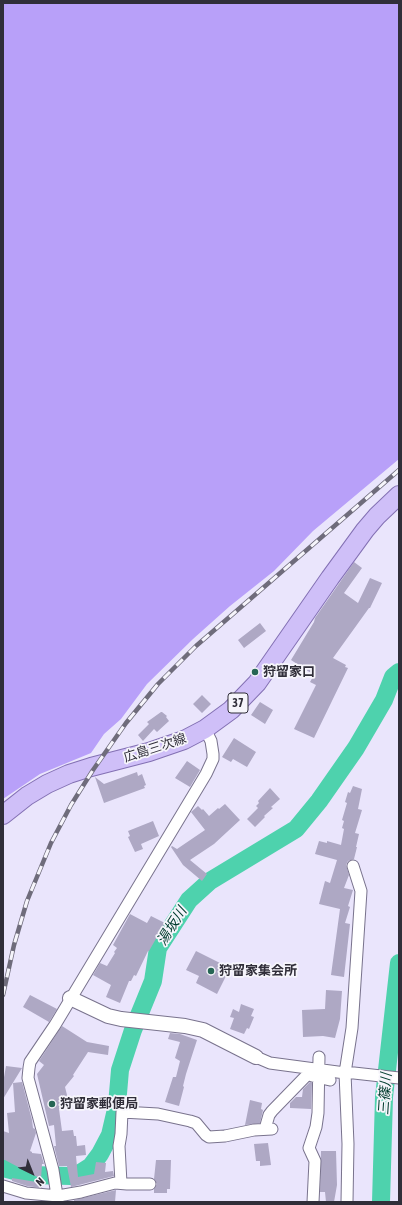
<!DOCTYPE html>
<meta charset="utf-8">
<style>
body{margin:0}
#map{position:relative;width:402px;height:1205px;overflow:hidden;background:#eae5fc;font-family:"Asap Condensed",sans-serif}
canvas{display:block}
.frame{position:absolute;inset:0;border:4px solid #302e39;pointer-events:none}
.north{position:absolute;left:12px;top:1153px;width:40px;height:40px;-webkit-text-stroke:3px #f6f5fb;paint-order:stroke;rotate:137deg;font-size:11px;font-weight:700;line-height:16px;text-align:center;color:#302e39}
.north::after{content:'';display:block;margin:auto;width:14px;height:18px;background:#302e39;clip-path:polygon(50% 0,100% 100%,50% 72%,0 100%)}
</style>
<div id="map">
<canvas width="402" height="1205"></canvas>
<div class="frame"></div>
<div class="north">N</div>
</div>
<script>
const ctx = document.querySelector('canvas').getContext('2d');
ctx.lineJoin = 'round';
function fillPath(path, color) {
  ctx.fillStyle = color;
  ctx.fill(path, 'evenodd');
}
function shape(rows) {
  const path = new Path2D();
  for (const r of rows) {
    path.moveTo(r[0], r[1]);
    for (let i = 2; i < r.length; i += 2) path.lineTo(r[i], r[i + 1]);
  }
  return path;
}
function trace(path, color, width, dash) {
  ctx.strokeStyle = color;
  ctx.lineWidth = width;
  ctx.lineCap = dash ? 'butt' : 'round';
  ctx.setLineDash(dash || []);
  ctx.stroke(path);
}
function drawText(font, color, halo, rows, align = 'center') {
  ctx.font = font + ' "Asap Condensed","Noto Sans JP",sans-serif';
  ctx.lineWidth = 3.5;
  ctx.setLineDash([]);
  ctx.textBaseline = 'middle';
  ctx.strokeStyle = halo;
  ctx.fillStyle = color;
  for (const [text, x, y, turn = 0] of rows) {
    ctx.save();
    ctx.translate(x, y);
    ctx.rotate((+turn || 0) * Math.PI / 180);
    ctx.textAlign = isNaN(turn) ? turn : align;
    if (halo) ctx.strokeText(text, 0, 0);
    ctx.fillText(text, 0, 0);
    ctx.restore();
  }
}
fillPath(shape([
 [3,3,399,3,399,459,313,531,274,571,230,606,193,639,147,684,121,719,104,734,91,753,40,774,3,799]
]), '#b8a0f9');
trace(shape([
 [3,1168,30,1175,71,1176,80,1173,91,1166,100,1154,110,1135,117,1105,120,1070,133,1030,153,981,158,948,189,900,210,881,296,829,319,801,356,748,384,700,393,677,399,672],
 [381,1202,384,1097,399,963]
]), '#4ed2ad', 18);
fillPath(shape([
 [354,562,362,568,344,593,358,603,370,578,382,583,370,608,369,608,333,658,346,665,345,667,348,668,314,738,294,729,316,685,310,682,314,675,291,660,314,622,315,618],
 [260,623,266,631,244,648,238,640],
 [202,695,211,704,202,713,193,704],
 [260,702,273,710,265,724,251,715],
 [161,712,162,712,167,716,166,717,169,721,157,732,154,729,143,741,138,735,149,724,147,722],
 [234,738,256,752,247,767,233,759,231,762,222,757],
 [187,761,200,770,190,787,175,778],
 [137,772,138,776,142,774,146,785,144,786,145,788,104,803,95,777,104,784],
 [353,786,362,789,358,809,362,810,355,833,359,834,356,847,357,847,354,859,348,861,346,865,349,875,344,888,353,890,348,906,350,907,345,923,350,924,344,977,331,975,340,909,319,904,325,881,330,883,337,860,315,854,319,841,327,843,327,841,341,845,344,829,342,828,344,821,342,820,347,803,345,802,348,792,350,793],
 [270,788,280,799,271,807,273,808,264,816,265,817,255,827,247,819,258,808,256,806,259,803,258,801],
 [225,804,240,820,214,844,190,860,207,874,202,881,183,865,171,847,172,846,177,849,205,830,191,812,198,806,202,810,203,809,209,816,218,808,219,809],
 [153,821,159,836,141,844,143,849,135,852,128,837,130,836,128,831],
 [130,914,147,923,151,916,165,923,149,951,148,951,136,976,134,975,131,981,129,981,120,1003,106,997,111,985,93,975,100,963,107,966,115,953,114,952,117,948,113,945],
 [196,951,230,968,217,994,196,983,199,976,186,970],
 [326,990,342,991,340,1019,335,1038,323,1036,303,1037,302,1010,325,1009],
 [30,995,57,1009,49,1022,23,1007],
 [241,1004,254,1009,251,1016,254,1017,249,1029,247,1028,244,1034,230,1029,234,1018,230,1017,233,1009,239,1012],
 [62,1026,87,1042,109,1046,108,1055,88,1052,73,1075,74,1076,65,1087,70,1107,59,1109,62,1131,73,1130,74,1136,76,1136,77,1146,85,1145,86,1155,76,1156,78,1177,94,1174,96,1162,106,1163,105,1172,113,1171,114,1176,71,1187,67,1166,59,1166,54,1146,56,1146,54,1125,49,1126,37,1074,44,1065,39,1061],
 [170,1033,180,1034,197,1040,186,1074,183,1086,184,1087,179,1106,165,1102,173,1077,176,1077,180,1061,175,1058,180,1042,168,1039],
 [6,1066,22,1068,3,1099,3,1083],
 [22,1082,32,1120,33,1128,35,1129,36,1133,30,1151,32,1152,32,1153,41,1154,44,1164,42,1164,41,1179,3,1159,3,1131,9,1133,7,1113,15,1112,13,1083],
 [310,1082,312,1083,311,1109,290,1108,290,1103,296,1097,302,1097,303,1089],
 [250,1100,262,1103,261,1109,263,1110,260,1123,245,1125],
 [268,1143,271,1165,260,1166,260,1161,256,1161,254,1144],
 [321,1151,336,1151,337,1185,334,1202,326,1202,325,1192,320,1192],
 [156,1160,171,1160,170,1189,167,1189,167,1193,154,1193,154,1189,157,1184,154,1179],
 [12,1178,43,1183,42,1188,27,1186,12,1181],
 [116,1190,115,1202,74,1202,74,1200]
]), '#aea8c4');
const minor = shape([
 [256,1057,270,1063,345,1073,354,1073,399,1078],
 [312,1076,330,1080],
 [265,1129,269,1115,272,1111,307,1075],
 [121,1183,119,1146,121,1134,122,1112,158,1114,190,1121,196,1123,206,1135,209,1137,225,1136,254,1130,272,1129],
 [3,1186,26,1193,58,1196,81,1192,115,1183,127,1184,150,1184],
 [58,1202,53,1170,28,1078,29,1068,30,1062,55,1025,206,774,213,759,213,754,211,741,205,729],
 [313,1202,315,1161,309,1148,316,1127,318,1113,319,1057],
 [347,1202,348,1144,345,1073,352,1028,361,891,353,866]
]);
const tertiary = shape([
 [70,998,108,1016,121,1019,185,1026,203,1030,256,1057]
]);
const primary = shape([
 [3,815,27,796,47,784,69,774,91,767,149,752,184,740,205,729,231,710,257,683,330,578,365,530,377,516,399,495]
]);
trace(minor, '#79738d', 13);
trace(tertiary, '#79738d', 16);
trace(primary, '#8370b3', 20);
trace(minor, '#fff', 11);
trace(tertiary, '#fff', 14);
trace(primary, '#cfbff8', 18);
const rail = shape([
 [3,995,14,945,27,901,51,843,71,805,93,770,126,723,158,684,196,646,399,470]
]);
trace(rail, '#6f6c7b', 4.5);
trace(rail, '#f6f5fb', 3, [9]);
for (const [x, y, r, color] of [
 [255,672,4,"#266654"],
 [211,971,4,"#266654"],
 [52,1104,4,"#266654"]
]) {
  const dot = new Path2D();
  dot.arc(x, y, r, 0, 2 * Math.PI);
  ctx.fillStyle = color;
  ctx.fill(dot);
  trace(dot, '#f6f5fb', 1.5);
}
for (const [x, y, w] of [
 [238,703,20]
]) {
  const box = new Path2D();
  box.roundRect(x - w / 2, y - 10, w, 20, 3);
  ctx.fillStyle = '#f6f5fb';
  ctx.fill(box);
  trace(box, '#302e39', 1);
}
drawText('bold 12px', '#302e39', null, [
 ["37",238,703]
]);
drawText('bold 13px', '#302e39', '#f6f5fb', [
 ["狩留家口",263,672],
 ["狩留家集会所",219,971],
 ["狩留家郵便局",60,1104]
], 'left');
drawText('13px', '#302e39', '#f6f5fb', [
 ["広島三次線",155,748,-18]
]);
drawText('italic 14px', '#003c2e', '#f6f5fb', [
 ["湯坂川",172,926,-58],
 ["三篠川",385,1094,-86]
]);
</script>
